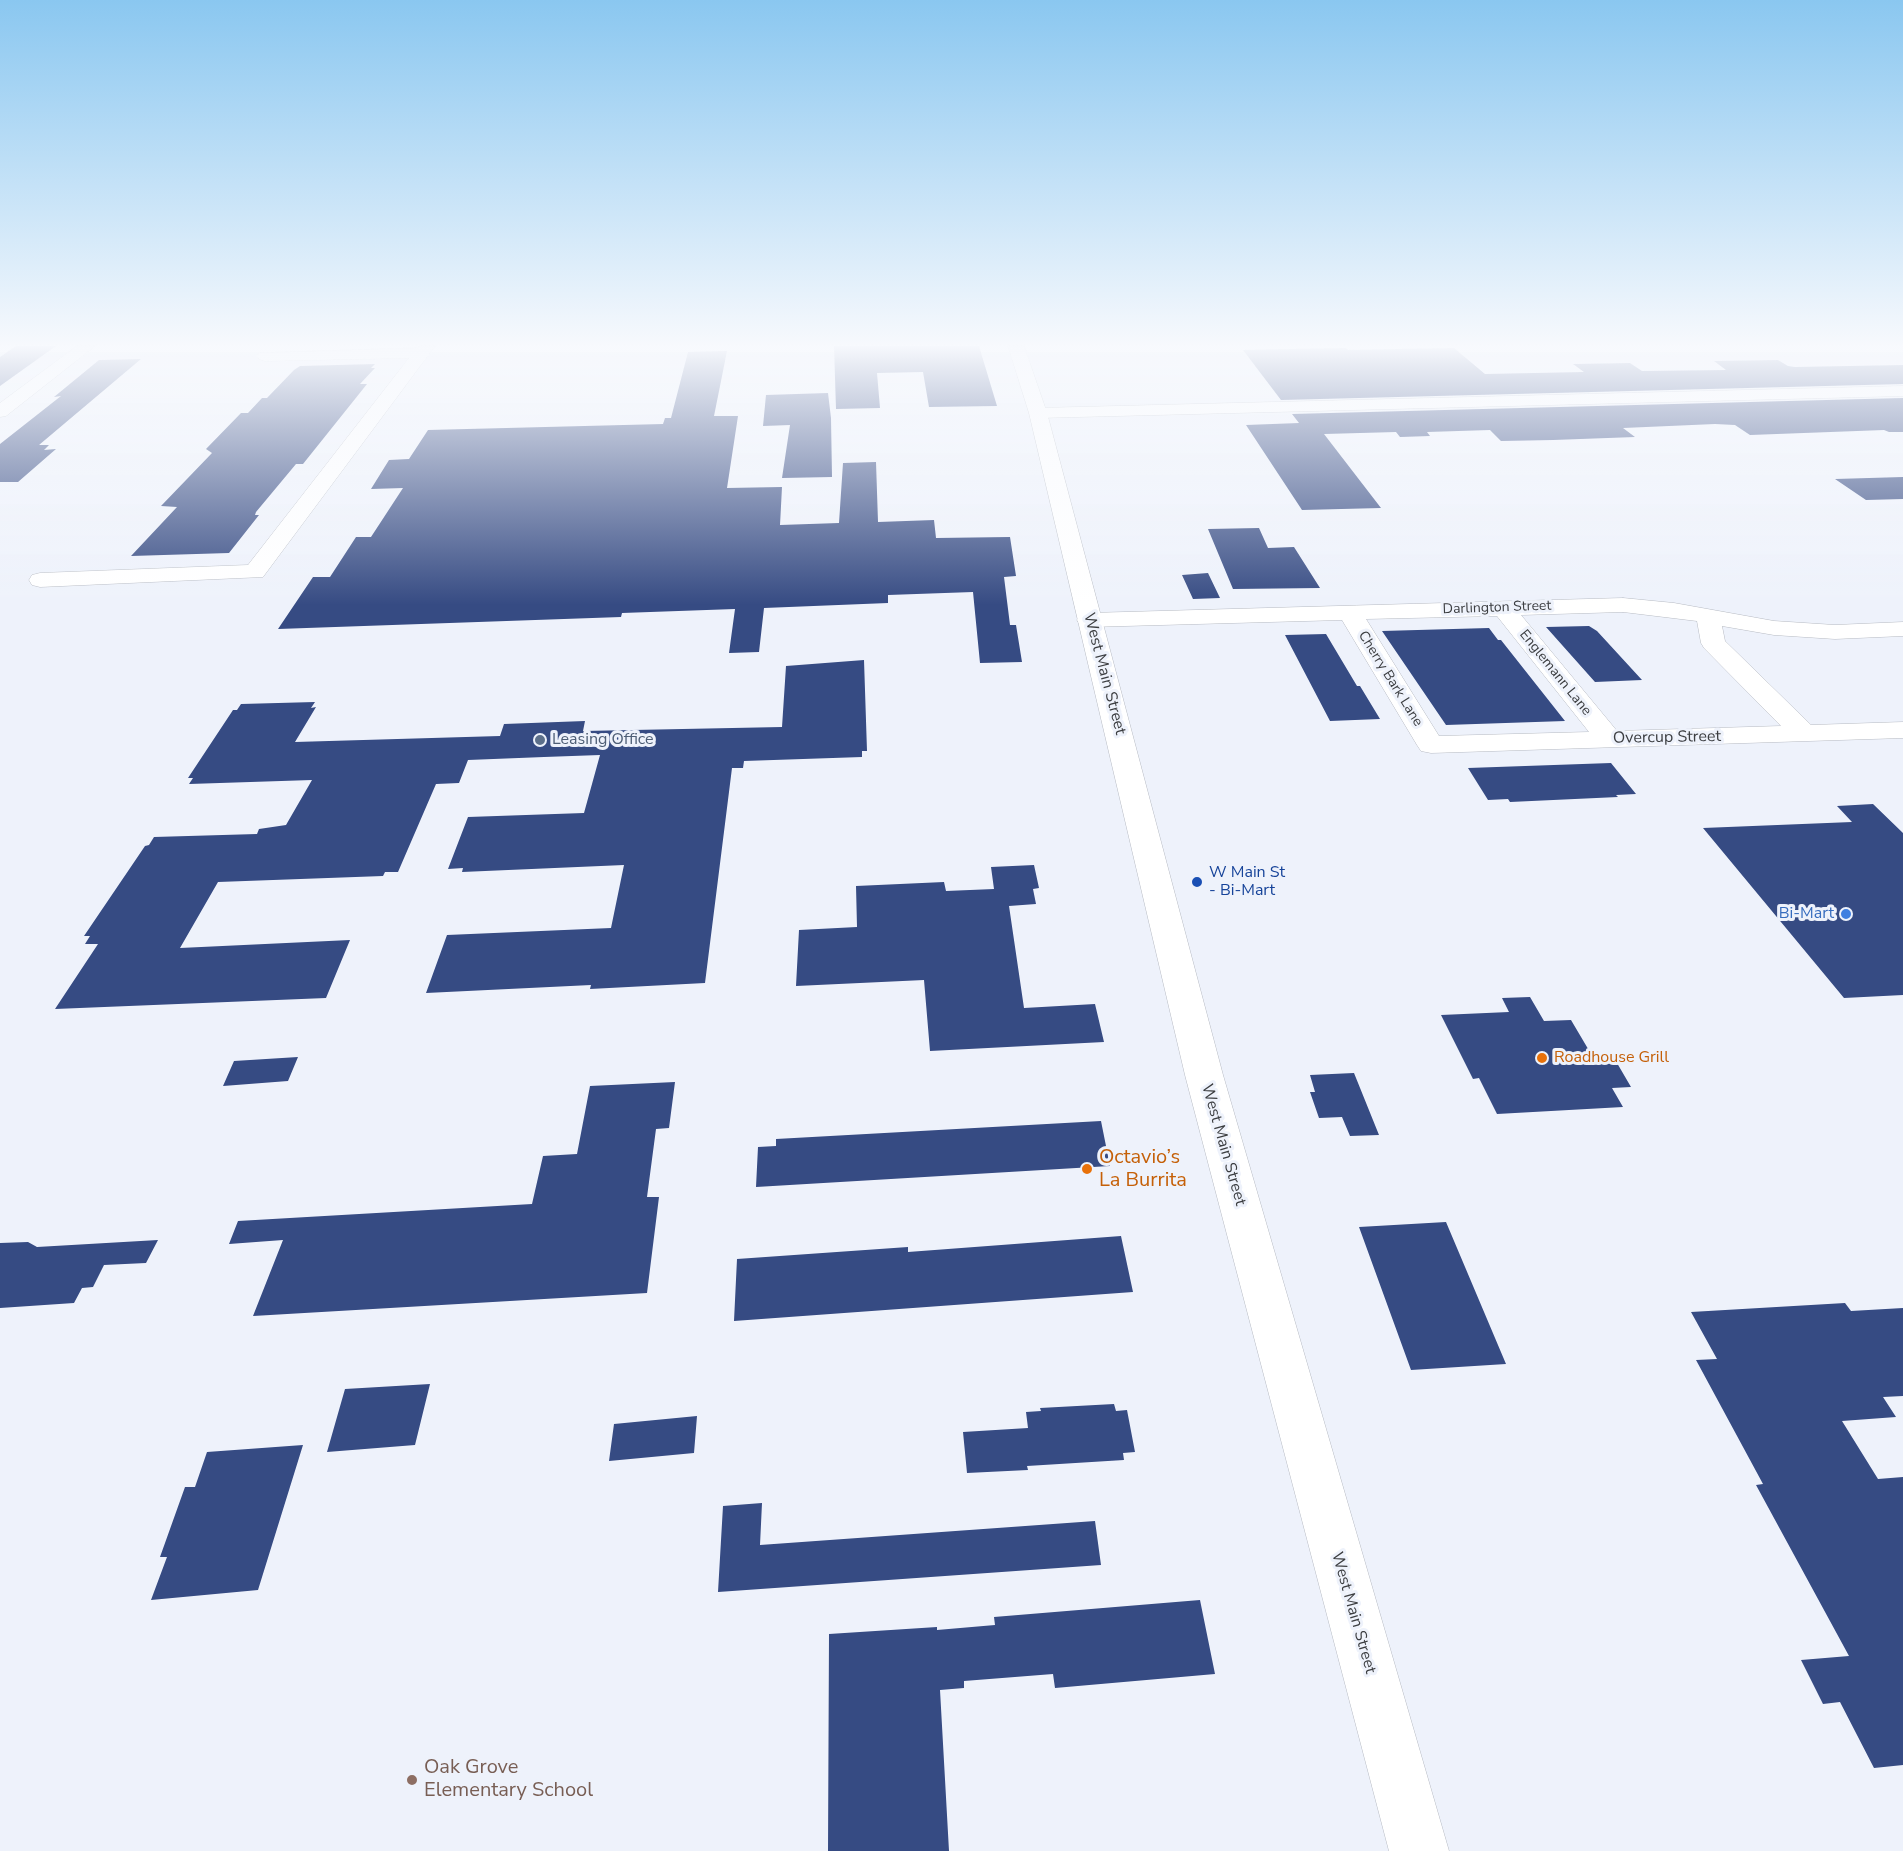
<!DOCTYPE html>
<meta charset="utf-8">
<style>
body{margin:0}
canvas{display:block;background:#eef2fb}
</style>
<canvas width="1903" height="1851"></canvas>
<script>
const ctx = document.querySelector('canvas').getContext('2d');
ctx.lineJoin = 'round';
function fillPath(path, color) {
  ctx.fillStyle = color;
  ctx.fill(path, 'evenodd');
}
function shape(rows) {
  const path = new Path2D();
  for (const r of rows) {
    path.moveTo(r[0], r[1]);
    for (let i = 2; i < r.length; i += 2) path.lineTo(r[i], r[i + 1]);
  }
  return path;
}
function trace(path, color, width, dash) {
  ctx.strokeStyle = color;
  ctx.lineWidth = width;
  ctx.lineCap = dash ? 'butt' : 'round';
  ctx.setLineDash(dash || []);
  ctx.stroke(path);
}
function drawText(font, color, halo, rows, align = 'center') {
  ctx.font = font + ' "Nunito Sans",sans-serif';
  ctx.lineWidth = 6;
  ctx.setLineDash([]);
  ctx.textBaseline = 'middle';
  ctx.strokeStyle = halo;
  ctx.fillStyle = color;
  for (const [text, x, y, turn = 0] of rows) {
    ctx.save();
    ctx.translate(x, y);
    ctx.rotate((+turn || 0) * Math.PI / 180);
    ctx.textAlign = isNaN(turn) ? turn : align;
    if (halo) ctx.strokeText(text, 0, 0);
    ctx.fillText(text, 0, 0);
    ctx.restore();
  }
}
fillPath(shape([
 [16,346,56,346,0,386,0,357],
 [834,346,979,346,997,406,929,407,923,372,877,373,880,408,836,409],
 [1346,348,1348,350,1454,348,1485,374,1584,372,1573,364,1630,363,1642,371,1726,370,1714,361,1778,360,1788,366,1795,367,1903,365,1903,384,1281,400,1243,350],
 [727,351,714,416,738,416,727,488,782,487,780,525,839,523,843,463,876,462,878,522,934,520,936,538,1010,537,1016,576,1004,577,1010,625,1016,625,1022,662,980,663,973,592,888,595,888,603,764,608,759,652,729,653,735,609,622,613,621,617,278,629,313,577,330,577,356,537,371,537,403,488,371,489,389,460,409,459,428,430,663,424,665,418,671,418,688,352],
 [141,359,39,445,49,445,44,450,56,449,18,482,0,482,0,444,61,396,54,397,99,360],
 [375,364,371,368,375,368,360,384,367,384,303,464,296,464,256,512,255,515,259,515,229,553,131,556,177,507,161,506,212,453,206,449,241,413,248,413,262,398,267,398,294,370,300,366],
 [828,393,831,418,832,477,782,478,790,425,763,426,766,395],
 [1903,398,1903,432,1889,432,1884,430,1750,435,1735,425,1715,424,1623,428,1635,437,1553,440,1501,441,1490,430,1427,432,1430,436,1400,437,1396,432,1324,434,1381,508,1302,510,1246,425,1299,423,1292,414],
 [1903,477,1903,499,1866,500,1835,479],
 [1259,528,1268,548,1294,547,1320,588,1233,589,1208,529],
 [1208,573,1220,598,1193,599,1182,575],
 [1589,626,1597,631,1642,680,1595,682,1546,627],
 [1489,628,1498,640,1501,640,1565,721,1446,725,1382,631],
 [1326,634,1357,686,1360,686,1380,719,1330,721,1285,635],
 [864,660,867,751,862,751,862,757,744,761,743,768,732,768,705,983,590,989,591,985,426,993,447,935,611,928,624,865,462,872,463,868,448,869,468,817,584,813,600,755,544,757,468,760,459,783,436,784,398,872,385,872,383,876,218,882,180,948,350,940,326,998,55,1009,98,944,85,944,90,936,84,936,145,846,149,845,154,837,257,834,259,829,286,825,312,780,189,784,193,778,188,778,233,710,237,710,241,704,315,702,311,708,316,707,295,742,500,736,504,724,585,721,583,731,782,727,786,666],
 [1611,763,1636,794,1616,795,1618,797,1510,802,1508,799,1488,800,1468,768],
 [1873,804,1903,833,1903,995,1844,998,1703,828,1852,822,1837,806],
 [1034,865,1039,888,1033,889,1036,904,1009,906,1024,1008,1095,1004,1104,1042,930,1051,924,980,796,986,799,930,857,927,856,886,944,882,946,891,994,889,991,867],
 [1530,997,1544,1021,1571,1020,1597,1064,1617,1063,1631,1087,1612,1088,1623,1107,1497,1114,1479,1078,1473,1079,1441,1015,1509,1012,1502,998],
 [298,1057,288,1081,223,1086,234,1061],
 [1354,1073,1379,1135,1350,1136,1342,1117,1319,1118,1310,1092,1315,1092,1310,1075],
 [675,1082,669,1128,656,1129,647,1197,659,1197,647,1293,253,1316,283,1240,229,1244,238,1221,532,1204,543,1156,577,1154,590,1086],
 [1101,1121,1110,1166,756,1187,758,1147,776,1146,776,1139],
 [1446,1222,1506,1364,1411,1370,1359,1227],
 [1121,1236,1133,1292,734,1321,737,1259,908,1247,908,1252],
 [158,1240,146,1263,104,1265,93,1287,82,1288,74,1303,0,1308,0,1243,28,1242,37,1247],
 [1845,1303,1851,1311,1903,1308,1903,1396,1883,1397,1896,1417,1842,1421,1878,1479,1903,1477,1903,1765,1874,1768,1840,1702,1823,1704,1801,1660,1849,1656,1756,1485,1763,1484,1696,1360,1717,1359,1691,1312],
 [430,1384,415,1445,327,1452,345,1389],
 [1114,1404,1116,1411,1127,1410,1135,1452,1123,1453,1124,1460,1027,1466,1028,1470,967,1473,963,1432,1028,1428,1026,1412,1041,1411,1040,1408],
 [697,1416,694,1453,609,1461,614,1424],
 [303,1445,258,1590,151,1600,167,1557,160,1557,185,1487,195,1487,207,1452],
 [762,1503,760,1545,1095,1521,1101,1565,718,1592,723,1506],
 [1200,1600,1215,1674,1055,1688,1053,1674,964,1681,964,1688,940,1690,949,1851,828,1851,829,1634,937,1627,937,1630,995,1625,994,1617]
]), '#364b83');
const street = shape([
 [77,346,95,346,6,416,0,417,0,403,77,346],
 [419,346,435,346,263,577,40,587,32,585,29,580,32,575,40,573,248,565,409,358,265,361,259,359,257,356,259,353,417,348,419,346],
 [1903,386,1903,396,1038,418,1032,417,1029,413,1032,409,1038,408,1903,386],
 [1623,598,1674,603,1774,621,1835,625,1903,622,1903,636,1835,639,1774,635,1722,626,1725,641,1811,725,1903,722,1903,738,1431,753,1421,751,1417,745,1342,620,1089,627,1080,625,1077,620,1080,615,1089,613,1623,598],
 [1623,612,1697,621,1701,643,1704,648,1781,726,1617,731,1521,615,1623,612],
 [1497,616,1589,732,1439,736,1366,619,1497,616]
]);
const secondary = shape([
 [1008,346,1024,346,1047,413,1223,1075,1449,1851,1389,1851,1185,1075,1029,413,1008,346]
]);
trace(street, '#b7bbc3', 1);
trace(secondary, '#b7bbc3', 1);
fillPath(street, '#fff');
fillPath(secondary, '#fff');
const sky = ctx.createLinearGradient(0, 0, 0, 605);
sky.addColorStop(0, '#8ac7f0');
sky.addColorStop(0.57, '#f7f9fd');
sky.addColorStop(1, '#f7f9fd00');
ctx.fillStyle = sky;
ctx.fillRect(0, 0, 1903, 605);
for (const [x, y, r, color] of [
 [540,740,6,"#5c6f8a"],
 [1197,882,6,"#1a4fb4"],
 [1846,914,6,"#3f7fe0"],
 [1542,1058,6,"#e8710a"],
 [1087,1169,6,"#e8710a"],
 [412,1780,6,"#8d6e63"]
]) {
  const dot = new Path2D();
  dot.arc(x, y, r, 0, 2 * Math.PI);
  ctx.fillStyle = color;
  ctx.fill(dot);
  trace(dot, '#eef2fb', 2);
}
drawText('14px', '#3b3d40', '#eef2fb', [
 ["Darlington Street",1497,608,-2],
 ["Englemann Lane",1555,673,51],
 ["Cherry Bark Lane",1390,679,58]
]);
drawText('16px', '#3b3d40', '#eef2fb', [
 ["West Main Street",1104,674,75],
 ["Overcup Street",1667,738,-1],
 ["West Main Street",1223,1145,74],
 ["West Main Street",1353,1613,74]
]);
drawText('16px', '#4e5e75', '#eef2fb', [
 ["Leasing Office",552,740]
], 'left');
drawText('16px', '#164399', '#eef2fb', [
 ["W Main St",1209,873],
 ["- Bi-Mart",1209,891]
], 'left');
drawText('16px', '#366cbe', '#eef2fb', [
 ["Bi-Mart",1834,914]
], 'right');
drawText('16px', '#c56008', '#eef2fb', [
 ["Roadhouse Grill",1554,1058]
], 'left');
drawText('20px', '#c56008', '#eef2fb', [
 ["Octavio’s",1099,1158],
 ["La Burrita",1099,1181]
], 'left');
drawText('20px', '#785e54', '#eef2fb', [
 ["Oak Grove",424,1768],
 ["Elementary School",424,1791]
], 'left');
</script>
